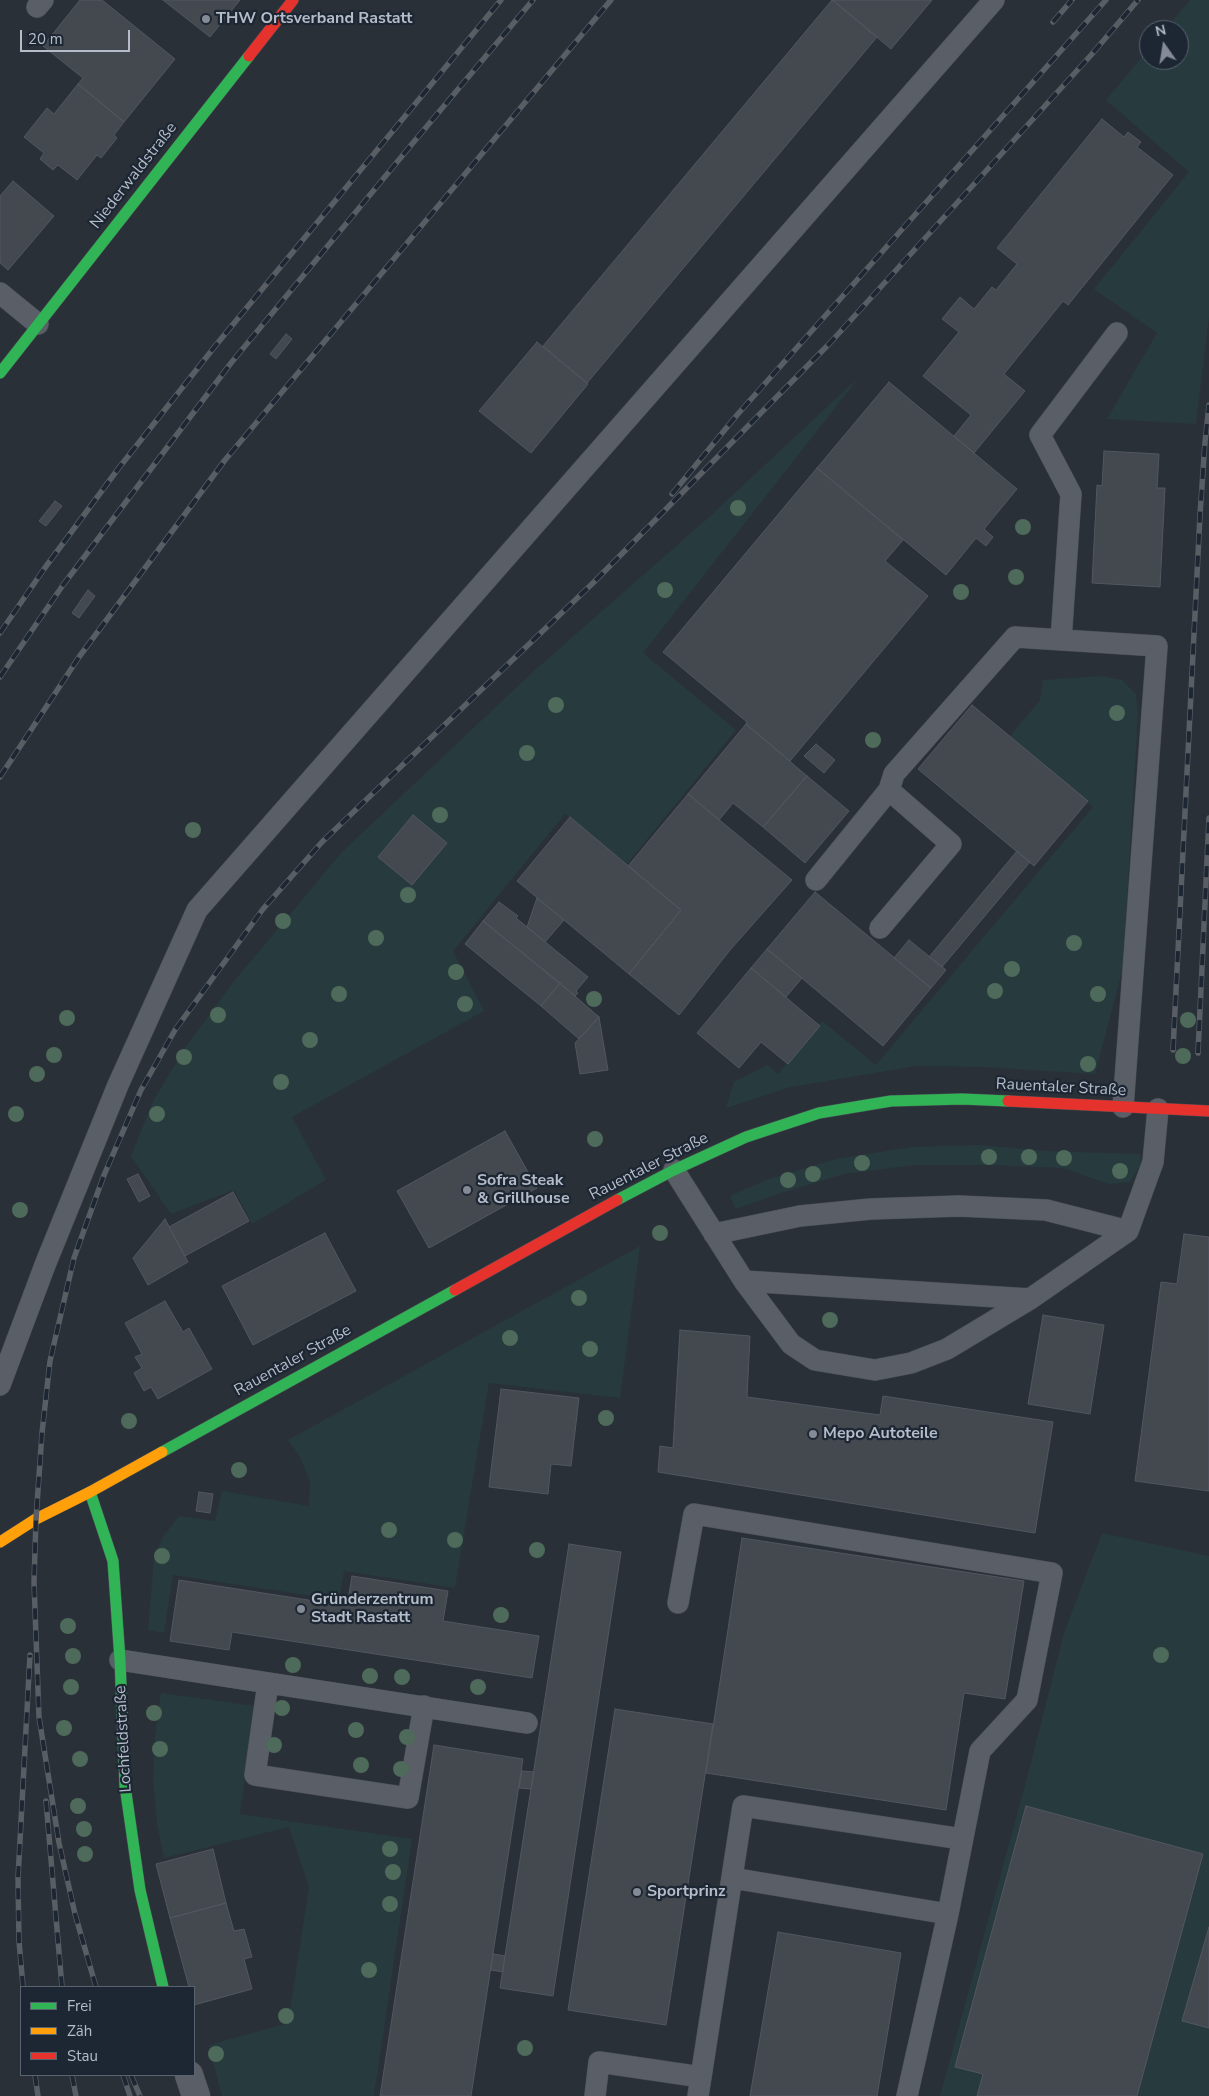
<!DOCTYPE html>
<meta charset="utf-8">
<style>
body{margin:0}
#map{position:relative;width:1209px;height:2096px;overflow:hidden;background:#2a3038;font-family:"Nunito Sans",sans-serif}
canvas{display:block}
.legend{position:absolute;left:20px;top:1986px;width:175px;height:90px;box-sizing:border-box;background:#1d2633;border:1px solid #59626f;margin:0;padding:6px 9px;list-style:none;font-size:15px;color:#b4bcc9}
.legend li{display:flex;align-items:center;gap:10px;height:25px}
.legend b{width:25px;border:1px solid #59626f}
.north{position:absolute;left:1139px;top:20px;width:50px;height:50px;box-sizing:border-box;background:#1d2633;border:1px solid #59626f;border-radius:50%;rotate:347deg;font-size:14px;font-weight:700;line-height:20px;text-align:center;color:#b4bcc9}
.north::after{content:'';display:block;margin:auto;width:18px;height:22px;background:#848b96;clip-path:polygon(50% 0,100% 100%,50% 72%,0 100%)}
.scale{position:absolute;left:20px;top:30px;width:110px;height:22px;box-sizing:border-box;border:2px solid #b4bcc9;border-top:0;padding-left:6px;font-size:15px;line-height:18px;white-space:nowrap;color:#b4bcc9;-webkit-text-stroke:4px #1d2633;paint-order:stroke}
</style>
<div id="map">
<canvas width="1209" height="2096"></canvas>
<ul class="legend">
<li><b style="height:6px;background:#30b455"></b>Frei</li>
<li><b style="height:6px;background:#ff9f0a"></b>Zäh</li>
<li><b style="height:6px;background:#e5322d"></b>Stau</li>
</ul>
<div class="north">N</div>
<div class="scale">20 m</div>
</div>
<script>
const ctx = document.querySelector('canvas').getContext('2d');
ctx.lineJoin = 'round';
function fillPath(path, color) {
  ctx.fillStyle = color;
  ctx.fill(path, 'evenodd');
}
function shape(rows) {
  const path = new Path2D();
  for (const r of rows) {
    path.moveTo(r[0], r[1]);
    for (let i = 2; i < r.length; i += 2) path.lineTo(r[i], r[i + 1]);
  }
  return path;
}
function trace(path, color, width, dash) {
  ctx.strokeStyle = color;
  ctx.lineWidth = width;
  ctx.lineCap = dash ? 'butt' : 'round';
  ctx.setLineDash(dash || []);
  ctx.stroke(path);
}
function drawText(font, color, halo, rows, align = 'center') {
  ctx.font = font + ' "Nunito Sans",sans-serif';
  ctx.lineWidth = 4.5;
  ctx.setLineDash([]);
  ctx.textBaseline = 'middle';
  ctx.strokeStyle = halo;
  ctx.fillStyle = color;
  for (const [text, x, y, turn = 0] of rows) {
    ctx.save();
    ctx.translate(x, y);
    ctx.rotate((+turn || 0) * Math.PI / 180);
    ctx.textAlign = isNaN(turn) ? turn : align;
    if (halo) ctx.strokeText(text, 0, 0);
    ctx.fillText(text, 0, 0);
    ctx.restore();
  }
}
fillPath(shape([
 [1190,0,1209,0,1209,318,1196,424,1107,419,1157,333,1094,289,1189,172,1106,100,1149,49,1149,60,1179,60,1179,30,1165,30],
 [860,376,643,653,736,730,627,864,565,814,453,951,484,1011,292,1117,326,1180,252,1224,234,1190,171,1214,131,1156,153,1101,185,1048,231,985,342,852,536,669,707,519],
 [1102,676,1122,680,1136,694,1138,715,1123,968,1095,1074,985,1067,916,1066,791,1087,726,1108,734,1082,767,1065,778,1074,822,1021,876,1065,1093,807,1010,736,1040,700,1043,680],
 [978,1145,1047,1151,1140,1154,1141,1164,1130,1182,1109,1184,1063,1168,990,1165,914,1165,844,1174,778,1194,736,1209,730,1196,769,1179,836,1159,912,1147],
 [640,1246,620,1398,489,1383,455,1588,344,1571,339,1600,173,1575,164,1633,148,1630,154,1557,162,1538,179,1516,215,1521,222,1491,309,1506,310,1481,299,1455,288,1440],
 [1102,1533,1209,1556,1209,2096,940,2096,1027,1778,1064,1633],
 [161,1693,255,1706,240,1814,412,1839,374,2096,222,2096,209,2045,288,2023,309,1887,289,1827,164,1858,157,1824,153,1778,155,1737]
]), '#273a3e');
const building = shape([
 [80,0,102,0,175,59,124,122,78,84,83,78,43,46,80,0],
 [163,0,240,0,210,37,163,0],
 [832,0,877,37,587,383,543,346,832,0],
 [833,0,932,0,891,49,833,0],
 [78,84,124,122,114,135,117,138,101,158,97,155,77,180,58,165,53,170,40,159,44,153,24,137,47,108,54,114,78,84],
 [1102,119,1124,137,1128,132,1141,142,1137,147,1173,175,1068,305,1063,301,1004,374,1025,391,974,453,954,436,971,415,923,376,959,332,942,319,960,297,974,309,992,287,996,290,1017,264,997,248,1102,119],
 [13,181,54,216,8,270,0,263,0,196,13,181],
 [286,334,292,339,276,359,270,354,286,334],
 [537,342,588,384,531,453,479,411,537,342],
 [889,382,1017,489,984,529,993,537,986,546,976,538,946,575,817,468,889,382],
 [1104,451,1159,454,1157,488,1165,488,1160,587,1092,583,1097,485,1102,486,1104,451],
 [817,468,903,540,885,561,928,596,790,761,746,724,747,722,663,652,817,468],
 [55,501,62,506,46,526,39,521,55,501],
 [88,590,95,596,79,618,72,613,88,590],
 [972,705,1088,801,1034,866,918,769,972,705],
 [746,724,807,776,763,827,733,803,719,820,688,794,746,724],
 [816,744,835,760,824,773,804,756,816,744],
 [807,776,849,811,805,863,763,827,807,776],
 [688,794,792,880,730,950,679,1015,629,974,681,910,628,866,688,794],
 [413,815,447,843,412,885,378,857,413,815],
 [570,817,681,910,629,974,517,881,570,817],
 [1017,851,1030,862,942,967,929,957,1017,851],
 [815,892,931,988,883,1046,767,949,815,892],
 [537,898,564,920,545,942,527,927,537,898],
 [499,902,518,916,516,918,588,977,576,991,578,993,575,996,483,921,499,902],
 [483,921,560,983,541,1006,465,944,483,921],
 [909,940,946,970,931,988,894,958,909,940],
 [767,949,802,978,786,997,751,968,767,949],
 [751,968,820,1026,788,1064,761,1042,739,1068,697,1033,751,968],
 [560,983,599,1017,579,1039,541,1006,560,983],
 [599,1017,608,1070,580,1074,575,1043,599,1017],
 [505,1131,537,1188,429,1248,397,1191,505,1131],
 [138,1174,150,1196,139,1202,127,1179,138,1174],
 [233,1192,249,1221,185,1256,169,1227,233,1192],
 [165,1219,188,1262,148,1285,133,1258,165,1219],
 [325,1233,356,1291,253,1345,222,1286,325,1233],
 [1184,1234,1209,1237,1209,1491,1135,1481,1161,1282,1177,1284,1184,1234],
 [165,1301,183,1332,189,1328,212,1369,158,1399,151,1387,144,1391,134,1373,142,1368,135,1357,142,1354,125,1323,165,1301],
 [1043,1315,1104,1325,1090,1414,1028,1404,1043,1315],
 [680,1330,750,1336,747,1397,880,1415,883,1396,1053,1422,1035,1533,658,1472,660,1446,673,1448,680,1330],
 [501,1389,579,1398,571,1466,551,1464,548,1494,489,1487,501,1389],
 [199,1492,213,1494,210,1513,196,1511,199,1492],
 [742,1538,1024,1581,1005,1699,964,1693,946,1810,706,1773,742,1538],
 [569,1544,621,1552,553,1996,500,1988,569,1544],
 [352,1576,448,1591,443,1621,539,1636,532,1678,232,1632,229,1650,170,1641,179,1580,347,1606,352,1576],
 [615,1709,713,1724,666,2025,568,2010,615,1709],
 [434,1745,523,1759,471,2096,380,2096,434,1745],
 [522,1771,534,1772,531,1789,519,1788,522,1771],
 [1026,1806,1203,1854,1137,2096,977,2096,983,2074,955,2067,1026,1806],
 [213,1849,226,1903,170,1918,156,1864,213,1849],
 [226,1903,234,1931,244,1929,252,1957,244,1959,252,1989,194,2005,194,1987,189,1987,170,1918,226,1903],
 [1209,1927,1209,2028,1182,2021,1209,1927],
 [778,1932,901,1953,877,2096,750,2096,778,1932],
 [493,1954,505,1956,503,1972,491,1970,493,1954]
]);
fillPath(building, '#444950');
trace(building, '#52575f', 1);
const lane = shape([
 [37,7,43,0],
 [0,293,38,324],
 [1061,640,1071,494,1040,435,1117,333],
 [816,880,889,790],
 [880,928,951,844,889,790,894,774,1015,637,1157,646,1123,1107],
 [674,1170,744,1281,791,1344,815,1360,875,1370,911,1363,947,1349,1030,1299,1128,1231,1153,1162,1158,1109],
 [714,1234,800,1216,871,1209,959,1206,1046,1210,1128,1231],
 [744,1281,1030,1299],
 [0,1385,45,1265,118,1085,197,910,994,0],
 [678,1603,694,1514,1052,1573,1027,1700,980,1751,948,1914,907,2096],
 [120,1660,527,1723],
 [268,1683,255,1775,408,1798,424,1706],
 [732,1878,948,1914],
 [701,2077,743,1806,962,1839],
 [595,2096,599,2062,701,2077,698,2096]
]);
const street = shape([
 [189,2075,196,2096]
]);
const fast = shape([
 [0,373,249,56],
 [617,1200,674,1170,746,1137,819,1113,891,1101,962,1099,1008,1101],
 [162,1452,455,1290],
 [90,1492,113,1561,120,1660,125,1786,140,1890,163,1987]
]);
const slow = shape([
 [0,1542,36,1519,90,1492,162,1452]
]);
const jam = shape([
 [249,56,293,0],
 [1008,1101,1209,1111],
 [455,1290,617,1200]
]);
trace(lane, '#484c53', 22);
trace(street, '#484c53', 29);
trace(fast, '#484c53', 12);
trace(slow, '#484c53', 12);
trace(jam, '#484c53', 12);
trace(lane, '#5a5e66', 21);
trace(street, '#5a5e66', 28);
trace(fast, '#30b455', 11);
trace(slow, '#ff9f0a', 11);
trace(jam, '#e5322d', 11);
const rail = shape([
 [1053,22,1072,0],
 [672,494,737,415,1106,0],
 [0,633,44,569,118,469,216,345,501,0],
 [0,677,63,585,231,363,412,144,533,0],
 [0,777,79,657,225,460,611,0],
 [1173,1050,1200,515,1205,442,1209,405],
 [1198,1053,1209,818],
 [46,1801,62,1987],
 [23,1987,19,1941,18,1878,30,1655],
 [96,1987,75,1914,59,1843,39,1717,34,1582,36,1519,42,1433,50,1361,74,1258,104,1175,141,1090,175,1030,263,909,322,842,594,582,830,343,1092,54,1138,0],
 [35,2075,38,2096],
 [72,2075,76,2096],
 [123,2075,130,2096],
 [131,2075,140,2096]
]);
trace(rail, '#595d64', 5.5);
trace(rail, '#1d2633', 4, [11]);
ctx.fillStyle = '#4e6a5a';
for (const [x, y] of [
 [738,508],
 [1023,527],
 [1016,577],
 [665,590],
 [961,592],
 [556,705],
 [1117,713],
 [873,740],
 [527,753],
 [440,815],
 [193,830],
 [408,895],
 [283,921],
 [376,938],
 [1074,943],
 [1012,969],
 [456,972],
 [995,991],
 [339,994],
 [1098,994],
 [594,999],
 [465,1004],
 [218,1015],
 [67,1018],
 [1188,1020],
 [310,1040],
 [54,1055],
 [1183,1056],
 [184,1057],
 [1088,1064],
 [37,1074],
 [281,1082],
 [16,1114],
 [157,1114],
 [595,1139],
 [989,1157],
 [1029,1157],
 [1064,1158],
 [862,1163],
 [1120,1171],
 [813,1174],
 [788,1180],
 [20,1210],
 [660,1233],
 [579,1298],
 [830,1320],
 [510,1338],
 [590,1349],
 [606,1418],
 [129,1421],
 [239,1470],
 [389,1530],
 [455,1540],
 [537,1550],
 [162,1556],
 [501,1615],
 [68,1626],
 [1161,1655],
 [73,1656],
 [293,1665],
 [370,1676],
 [402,1677],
 [71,1687],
 [478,1687],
 [282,1708],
 [154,1713],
 [64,1728],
 [356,1730],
 [407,1737],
 [274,1745],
 [160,1749],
 [80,1759],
 [361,1765],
 [401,1769],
 [78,1806],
 [84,1829],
 [390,1849],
 [85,1854],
 [393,1872],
 [390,1904],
 [369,1970],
 [286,2016],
 [525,2048],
 [216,2054]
]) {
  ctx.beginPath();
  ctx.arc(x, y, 8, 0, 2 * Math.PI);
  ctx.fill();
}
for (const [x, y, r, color] of [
 [206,19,5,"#848b96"],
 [467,1190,5,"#848b96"],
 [813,1434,5,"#848b96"],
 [301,1609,5,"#848b96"],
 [637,1892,5,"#848b96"]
]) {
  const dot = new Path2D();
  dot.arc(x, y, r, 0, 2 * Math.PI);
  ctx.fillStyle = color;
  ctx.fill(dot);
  trace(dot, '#1d2633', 2);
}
drawText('bold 16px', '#b4bcc9', '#1d2633', [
 ["THW Ortsverband Rastatt",216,19],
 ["Sofra Steak",477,1181],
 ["& Grillhouse",477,1199],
 ["Mepo Autoteile",823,1434],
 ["Gründerzentrum",311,1600],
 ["Stadt Rastatt",311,1618],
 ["Sportprinz",647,1892]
], 'left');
drawText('16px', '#b4bcc9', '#1d2633', [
 ["Niederwaldstraße",134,176,-52],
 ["Rauentaler Straße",1061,1088,3],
 ["Rauentaler Straße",649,1167,-27],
 ["Rauentaler Straße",293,1361,-29],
 ["Lochfeldstraße",124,1739,-93]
]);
</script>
